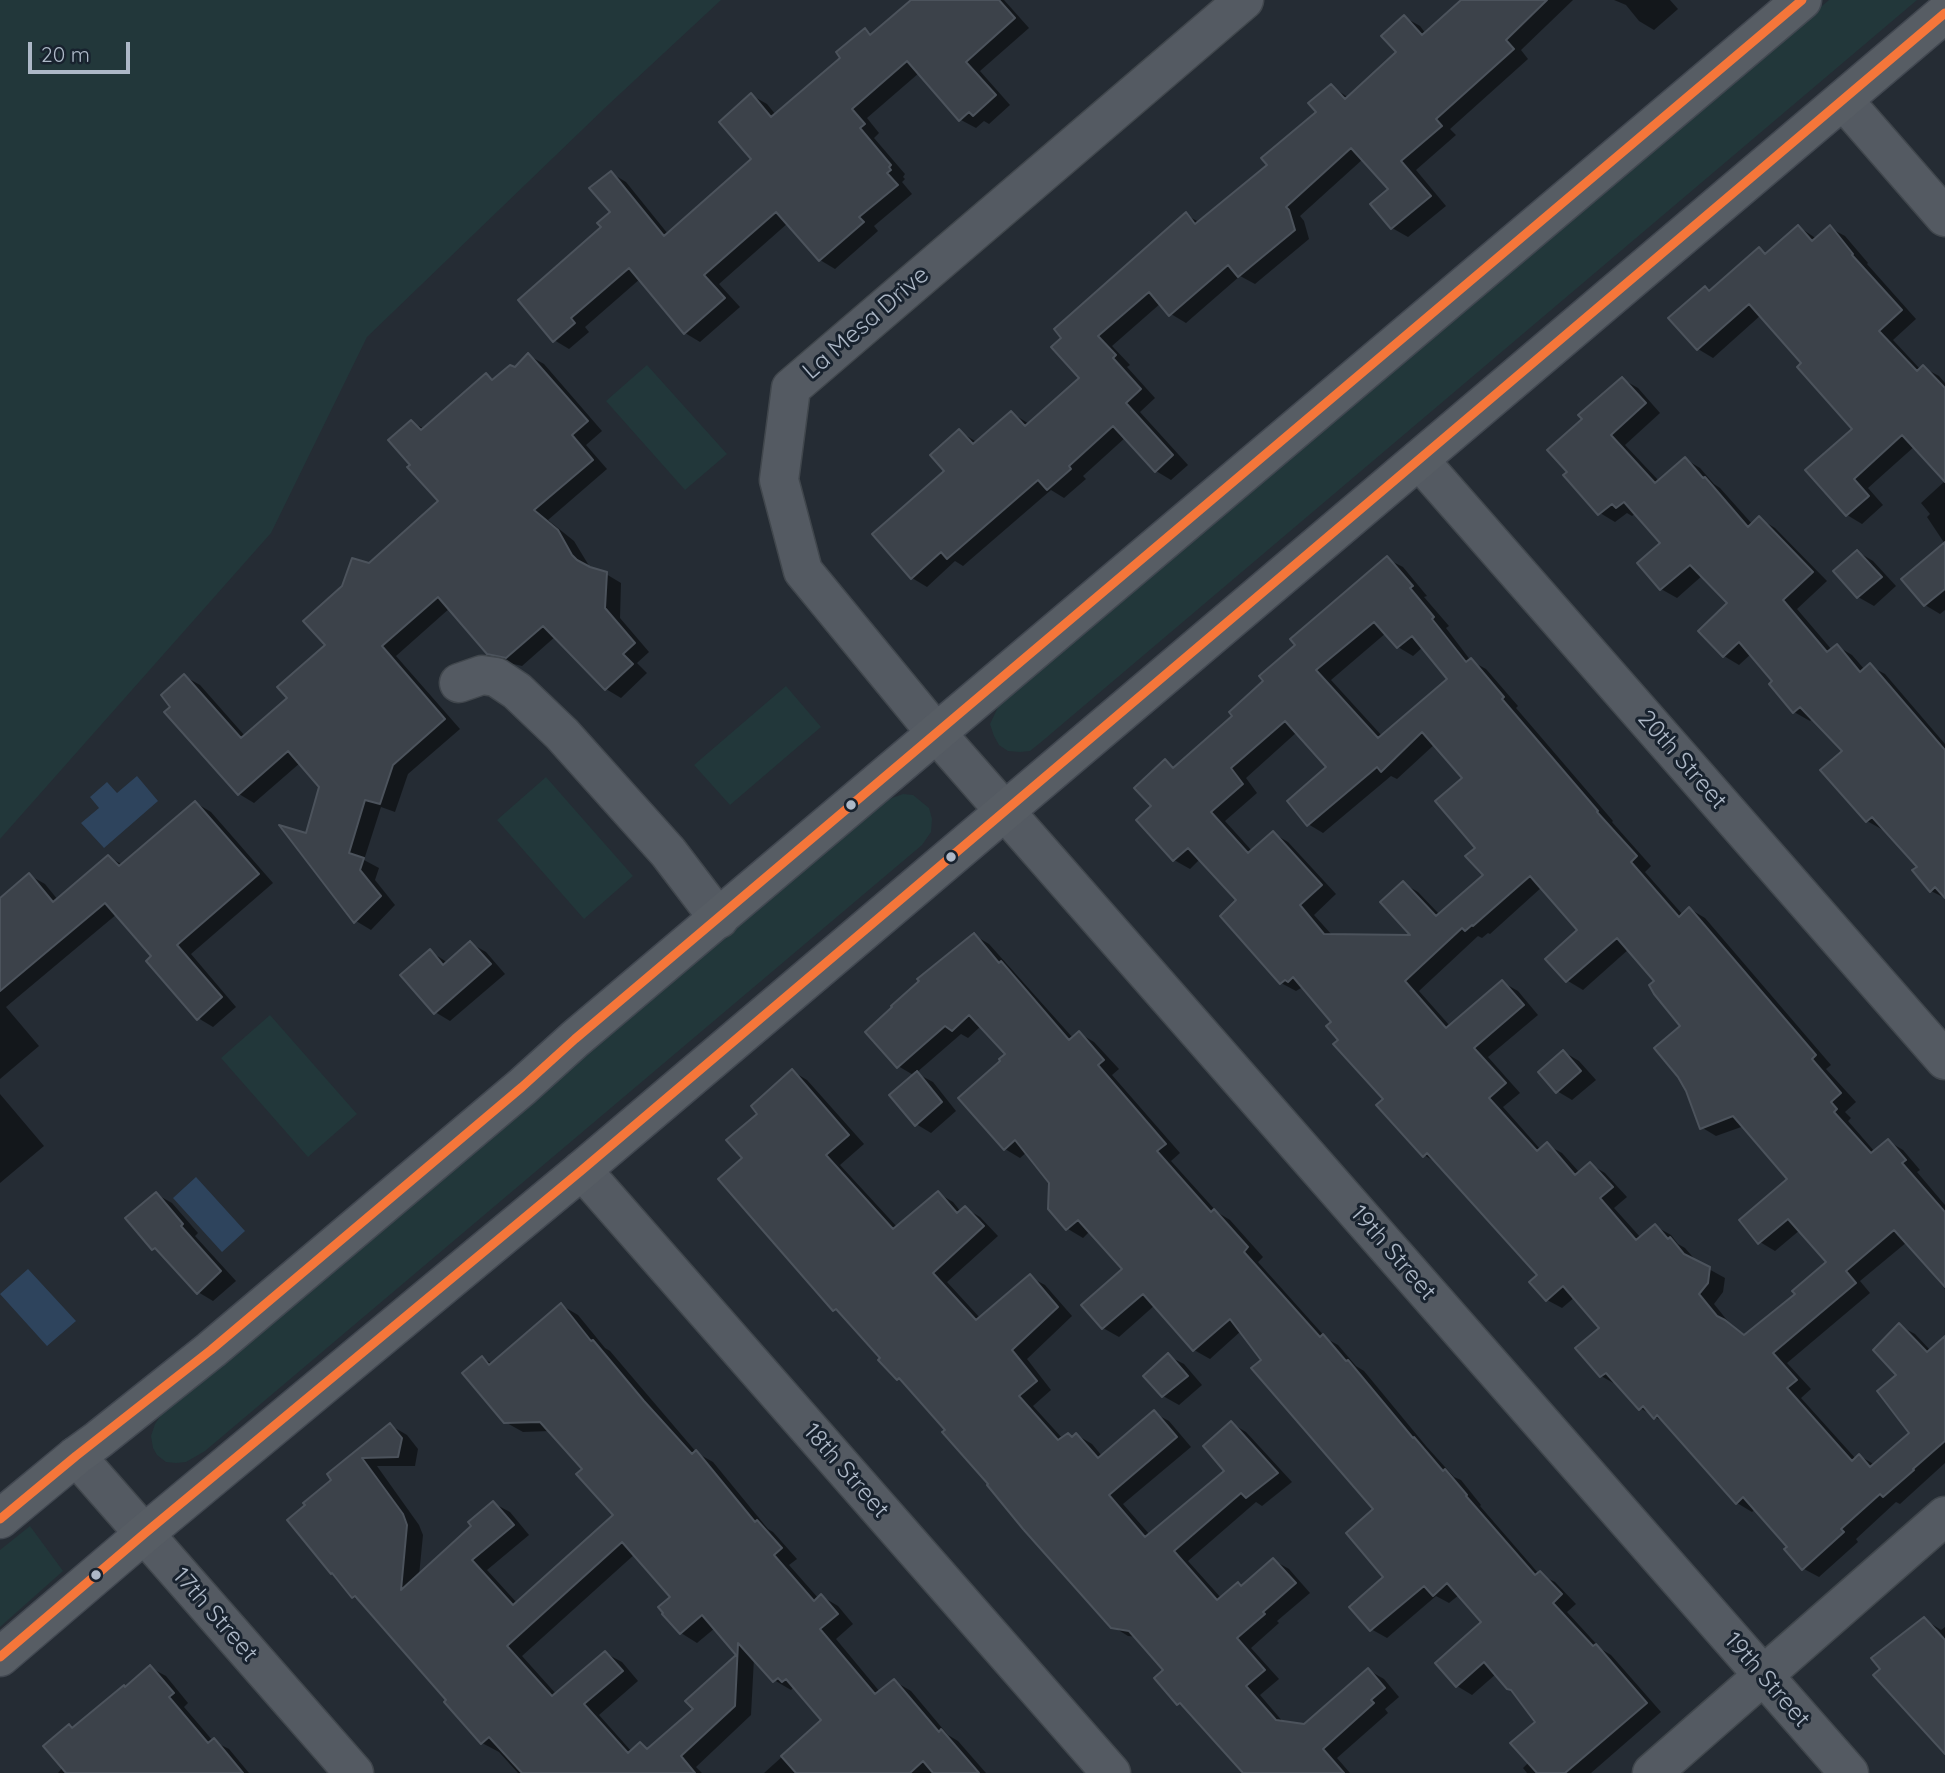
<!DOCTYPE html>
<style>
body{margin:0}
#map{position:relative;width:1945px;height:1773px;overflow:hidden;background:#252c34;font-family:Quicksand,sans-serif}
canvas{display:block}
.scale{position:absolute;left:28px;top:42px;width:102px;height:32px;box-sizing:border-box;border:4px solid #adb8c7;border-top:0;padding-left:9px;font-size:21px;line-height:24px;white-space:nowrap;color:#adb8c7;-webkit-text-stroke:5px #18222e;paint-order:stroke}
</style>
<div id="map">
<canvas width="1945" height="1773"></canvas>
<div class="scale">20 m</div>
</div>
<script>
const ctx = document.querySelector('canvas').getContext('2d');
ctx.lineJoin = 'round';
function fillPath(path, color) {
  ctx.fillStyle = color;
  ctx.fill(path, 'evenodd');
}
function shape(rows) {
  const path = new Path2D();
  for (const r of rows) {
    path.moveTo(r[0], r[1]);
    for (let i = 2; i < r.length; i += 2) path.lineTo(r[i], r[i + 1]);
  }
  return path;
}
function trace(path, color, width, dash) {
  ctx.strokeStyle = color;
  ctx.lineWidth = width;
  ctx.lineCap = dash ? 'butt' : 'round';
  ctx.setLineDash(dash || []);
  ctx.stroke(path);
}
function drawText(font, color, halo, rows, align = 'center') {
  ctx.font = font + ' Quicksand,sans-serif';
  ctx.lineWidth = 6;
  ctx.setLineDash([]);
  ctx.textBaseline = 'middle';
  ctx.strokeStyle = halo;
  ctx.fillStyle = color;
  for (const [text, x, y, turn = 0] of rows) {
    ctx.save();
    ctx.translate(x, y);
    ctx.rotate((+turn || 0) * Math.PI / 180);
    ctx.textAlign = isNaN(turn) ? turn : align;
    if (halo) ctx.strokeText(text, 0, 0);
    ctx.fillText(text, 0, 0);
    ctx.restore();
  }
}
fillPath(shape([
 [0,0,721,0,608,105,367,337,271,533,0,839],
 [1829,0,1917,0,1040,743,1030,751,1020,752,1008,751,999,745,994,736,990,724,1000,703],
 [647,365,727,454,685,490,606,401],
 [786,686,821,727,730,805,694,765],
 [546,777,633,876,584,919,497,820],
 [903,794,913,795,929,808,932,819,931,832,922,845,205,1451,186,1462,176,1463,166,1462,157,1455,153,1448,151,1436,155,1424,161,1415,884,801],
 [270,1015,357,1114,308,1157,221,1058],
 [30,1526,63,1571,0,1627,0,1550]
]), '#22373a');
fillPath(shape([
 [137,776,158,801,104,848,81,823,99,808,90,797,107,782,117,793],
 [196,1177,245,1231,222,1252,173,1198],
 [28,1269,76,1321,47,1346,0,1294]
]), '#2e445d');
fillPath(shape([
 [936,0,1004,0,1029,28,980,71,1010,105,989,124,984,121,976,128,961,120,919,73,867,118,879,133,874,138,905,174,903,177,905,179,902,182,912,194,874,226,878,231,835,269,820,260,788,223,719,284,740,307,700,342,685,333,640,279,585,327,589,332,569,349,554,340,612,212,611,173,626,182,668,234,753,160,751,95,767,104,776,115,843,58,865,30,873,35],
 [1479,0,1573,0,1521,50,1528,59,1450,129,1456,135,1416,170,1446,206,1408,237,1392,228,1373,204,1391,189,1363,159,1300,216,1304,221,1309,239,1255,284,1240,276,1186,323,1171,314,1161,303,1112,346,1130,365,1127,367,1155,398,1140,412,1188,465,1171,480,1156,471,1126,437,1083,476,1086,479,1064,498,1051,490,963,566,955,561,927,587,912,578,959,431,978,443,1012,413,1029,424,1081,378,1054,347,1186,215,1199,222,1269,165,1318,112,1331,86,1349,98,1399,53,1404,17,1420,26,1426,34],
 [1614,0,1670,0,1678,9,1654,30,1639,21,1626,5],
 [1799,227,1817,239,1830,228,1845,236,1868,263,1867,264,1916,319,1893,340,1921,370,1924,368,1939,376,1945,383,1945,480,1915,446,1868,488,1883,505,1862,524,1847,515,1854,430,1803,363,1761,315,1713,358,1698,349,1705,288,1710,291,1759,249,1768,254],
 [528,355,544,364,602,431,586,445,607,469,548,520,574,541,591,569,606,574,621,583,620,618,649,652,637,663,647,673,621,698,606,689,556,636,522,666,505,662,488,652,450,608,396,656,460,729,408,774,395,812,381,807,364,860,379,868,375,880,395,905,371,930,356,921,308,835,321,786,300,763,254,803,239,794,173,707,184,676,200,685,245,736,289,698,327,645,369,565,440,501,412,465,411,422,425,429,486,375,495,380,516,369],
 [1622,379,1638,388,1660,413,1625,445,1659,481,1685,459,1700,468,1714,484,1720,488,1753,525,1760,519,1775,528,1827,581,1797,609,1832,650,1837,646,1852,655,1865,670,1870,666,1885,674,1945,744,1945,898,1931,891,1915,870,1919,867,1884,828,1883,830,1867,821,1844,751,1813,718,1810,721,1794,712,1774,682,1751,654,1739,665,1724,656,1700,631,1730,603,1703,575,1677,598,1661,589,1662,543,1636,513,1632,516,1627,513,1615,522,1600,513,1569,472,1584,419],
 [1945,481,1945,610,1940,614,1925,605,1945,544,1927,517,1930,514,1921,503],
 [1858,552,1873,561,1896,586,1874,606,1858,597,1836,571],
 [1387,559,1403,567,1427,596,1424,597,1449,626,1446,628,1471,661,1486,669,1518,706,1516,708,1613,821,1612,822,1651,866,1645,872,1683,915,1690,909,1705,918,1831,1065,1826,1069,1856,1102,1845,1112,1851,1118,1848,1121,1875,1152,1888,1141,1903,1150,1920,1170,1917,1172,1945,1205,1945,1289,1935,1277,1937,1275,1907,1242,1860,1281,1870,1293,1787,1363,1811,1389,1801,1398,1856,1459,1860,1456,1875,1465,1911,1433,1898,1375,1900,1326,1915,1334,1931,1351,1945,1338,1945,1463,1900,1504,1896,1502,1856,1539,1858,1542,1819,1577,1804,1569,1790,1547,1755,1509,1752,1512,1737,1503,1667,1424,1640,1408,1617,1385,1601,1376,1602,1329,1575,1297,1562,1308,1547,1300,1539,1275,1439,1164,1424,1155,1386,1099,1340,1040,1333,1022,1304,990,1301,988,1296,991,1281,983,1239,900,1200,859,1190,869,1174,860,1153,806,1165,762,1176,768,1235,716,1297,646],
 [1386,633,1398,647,1413,656,1423,647,1449,680,1383,737,1331,680],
 [1297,732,1329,767,1308,824,1323,833,1391,776,1397,779,1435,744,1464,779,1477,848,1485,875,1440,915,1418,892,1403,883,1414,937,1332,935,1314,915,1336,894,1288,842,1273,833,1253,852,1225,821,1257,793,1246,778],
 [1542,887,1580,930,1548,959,1568,981,1583,990,1629,949,1656,981,1683,1026,1701,1127,1716,1136,1744,1126,1789,1179,1760,1242,1775,1251,1800,1230,1828,1262,1797,1294,1747,1336,1731,1325,1714,1304,1723,1292,1725,1278,1698,1263,1685,1248,1678,1244,1671,1235,1655,1226,1641,1238,1614,1208,1627,1197,1605,1173,1590,1164,1580,1173,1562,1153,1547,1145,1541,1150,1503,1107,1520,1093,1488,1057,1538,1015,1518,991,1502,982,1450,1026,1419,991,1478,936,1482,938,1488,933,1490,934],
 [196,803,211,812,273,883,191,954,236,1007,213,1027,198,1018,154,956,117,914,6,1007,39,1046,0,1079,0,900,29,875,45,884,58,900,109,857,123,865],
 [974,935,989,944,1073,1038,1079,1033,1094,1042,1119,1069,1112,1075,1180,1153,1171,1161,1217,1212,1230,1220,1263,1257,1258,1262,1327,1339,1338,1345,1356,1366,1364,1371,1426,1446,1454,1477,1461,1480,1481,1505,1480,1506,1539,1574,1555,1582,1576,1604,1567,1612,1601,1649,1611,1655,1661,1712,1591,1773,1527,1773,1523,1768,1529,1762,1537,1722,1515,1692,1508,1688,1496,1674,1472,1695,1457,1686,1483,1623,1459,1595,1449,1603,1436,1596,1387,1638,1371,1629,1385,1577,1376,1509,1241,1331,1210,1359,1194,1350,1155,1305,1119,1337,1103,1328,1084,1305,1125,1269,1090,1231,1083,1238,1068,1229,1050,1209,1051,1182,1027,1152,1020,1158,1005,1149,961,1098,1003,1061,1007,1054,981,1026,968,1038,961,1034,916,1073,933,1082,956,1111,931,1133,916,1124,915,1076,898,1066],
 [470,943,486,952,505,974,450,1021,435,1012,430,951,448,963],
 [1564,1052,1579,1061,1596,1080,1572,1100,1557,1091],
 [792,1071,807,1080,864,1144,840,1165,898,1228,938,1193,953,1202,961,1212,965,1208,980,1217,998,1236,947,1282,981,1319,1030,1277,1045,1285,1072,1316,1027,1359,1051,1390,1033,1406,1063,1439,1073,1438,1077,1435,1092,1444,1102,1456,1154,1413,1169,1421,1191,1447,1123,1504,1150,1535,1226,1471,1231,1423,1246,1432,1292,1482,1262,1506,1256,1502,1188,1561,1222,1599,1243,1587,1273,1560,1289,1569,1310,1593,1277,1621,1279,1623,1251,1648,1279,1679,1260,1695,1284,1723,1304,1726,1368,1670,1384,1679,1399,1697,1385,1709,1388,1713,1337,1758,1350,1773,1244,1773,1188,1709,1178,1704,1166,1670,1137,1637,1128,1636,1112,1626,947,1430,907,1384,898,1379,882,1358,843,1315,834,1309,744,1159,759,1114],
 [0,1094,44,1146,0,1183],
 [156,1194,172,1203,198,1233,195,1236,236,1281,213,1301,198,1292,163,1254,153,1248],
 [561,1305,578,1315,605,1348,610,1351,697,1453,713,1462,768,1529,773,1532,797,1559,789,1565,819,1599,821,1596,838,1606,853,1624,836,1639,880,1692,894,1681,911,1691,948,1735,958,1741,986,1773,764,1773,823,1720,794,1687,791,1690,774,1680,754,1658,751,1715,696,1767,702,1773,518,1773,499,1752,482,1743,449,1700,363,1603,353,1597,334,1480,390,1425,407,1435,418,1449,415,1466,377,1466,419,1525,423,1535,419,1576,474,1526,493,1503,510,1512,529,1535,487,1570,517,1603,615,1515,585,1469,550,1431,523,1432,505,1422,482,1358,493,1364],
 [635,1554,672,1597,681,1633,697,1643,715,1628,738,1655,687,1701,695,1710,649,1749,641,1744,632,1752,599,1715,638,1681,622,1662,605,1653,557,1695,522,1656],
 [1168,1356,1184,1364,1202,1385,1179,1405,1163,1396,1146,1376],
 [1924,1619,1941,1630,1945,1627,1945,1752],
 [1932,1629,1937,1629,1944,1637,1942,1639],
 [151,1668,166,1676,188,1703,184,1707,213,1741,229,1749,249,1773,58,1773,63,1767,69,1726,74,1729]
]), '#0007');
const building = shape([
 [911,0,999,0,1015,18,966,62,996,95,973,116,969,112,959,121,907,61,852,109,865,124,860,128,891,165,889,167,891,170,887,173,898,185,859,217,864,222,819,261,776,212,704,275,725,298,684,334,629,268,571,318,575,323,553,342,518,300,601,227,597,223,610,212,589,188,611,171,664,236,751,159,719,122,751,93,771,117,840,58,836,52,865,28,870,35,911,0],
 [1461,0,1547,0,1506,40,1514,49,1436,119,1442,126,1401,161,1431,196,1391,229,1370,204,1388,189,1351,148,1286,207,1289,210,1295,230,1238,277,1228,265,1169,316,1149,292,1098,336,1116,355,1113,358,1141,389,1126,403,1173,455,1155,472,1113,426,1069,466,1071,469,1047,490,1038,480,947,559,941,552,911,579,872,534,944,471,930,455,959,429,973,444,1011,411,1025,426,1079,378,1051,347,1061,338,1054,329,1186,212,1195,224,1267,165,1261,158,1316,112,1308,103,1331,84,1345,99,1396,52,1381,36,1404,15,1422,35,1461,0],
 [1798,225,1812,241,1830,225,1853,254,1852,255,1902,310,1879,331,1917,371,1923,365,1945,388,1945,482,1902,435,1854,479,1869,496,1846,516,1805,470,1852,429,1797,367,1801,363,1749,304,1697,350,1668,318,1705,286,1709,291,1759,247,1765,254,1798,225],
 [528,353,588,421,572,435,593,460,534,510,558,530,572,555,577,560,590,567,607,572,605,608,635,643,623,654,633,664,605,690,543,626,506,658,487,654,438,597,382,646,445,719,393,765,380,804,365,800,349,853,364,858,360,870,381,896,354,923,279,825,306,833,319,787,288,751,238,795,164,712,170,707,161,695,184,674,241,738,287,698,277,687,325,645,303,621,342,586,352,558,369,563,438,501,407,467,410,465,388,440,411,420,421,430,486,373,492,380,510,365,515,367,528,353],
 [1622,377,1646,403,1611,435,1655,483,1685,457,1703,478,1705,477,1748,527,1759,516,1813,572,1783,600,1827,652,1837,644,1860,672,1870,663,1945,750,1945,898,1935,887,1930,892,1912,870,1917,867,1872,817,1866,822,1820,770,1842,751,1800,707,1793,713,1769,684,1772,681,1739,642,1723,657,1698,631,1727,603,1690,565,1660,590,1637,563,1660,543,1624,502,1616,508,1612,504,1598,515,1563,475,1567,472,1547,450,1582,419,1578,415,1622,377],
 [1945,542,1945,589,1924,606,1901,579,1945,542],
 [1857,550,1882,577,1857,598,1833,571,1857,550],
 [1387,556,1413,586,1410,588,1434,617,1432,619,1466,662,1471,658,1504,697,1502,699,1598,811,1597,812,1637,856,1631,862,1679,917,1689,907,1816,1055,1812,1059,1841,1093,1831,1102,1837,1109,1834,1112,1871,1153,1888,1139,1906,1160,1902,1163,1945,1212,1945,1287,1894,1230,1846,1271,1856,1283,1773,1353,1797,1380,1787,1388,1852,1461,1859,1454,1870,1467,1909,1433,1877,1391,1896,1375,1873,1350,1899,1323,1927,1352,1945,1336,1945,1441,1913,1469,1914,1470,1883,1497,1880,1494,1841,1529,1844,1532,1802,1570,1784,1549,1787,1547,1743,1497,1736,1504,1657,1415,1654,1419,1643,1406,1639,1410,1606,1373,1600,1377,1575,1348,1599,1328,1563,1286,1546,1301,1529,1282,1537,1275,1427,1153,1423,1157,1376,1105,1383,1099,1333,1044,1338,1040,1326,1026,1331,1022,1293,977,1288,982,1285,980,1280,984,1220,916,1236,900,1188,848,1173,861,1136,820,1151,806,1134,788,1165,759,1173,768,1232,716,1229,712,1263,681,1259,676,1295,645,1290,639,1387,556],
 [1374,622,1397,648,1412,636,1447,679,1378,738,1316,670,1374,622],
 [1285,721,1326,767,1287,801,1307,826,1377,767,1381,772,1422,732,1462,778,1435,801,1475,848,1465,856,1483,875,1436,916,1403,881,1380,902,1410,935,1324,934,1300,905,1322,885,1273,831,1248,853,1211,812,1243,784,1231,768,1285,721],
 [1530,876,1577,930,1545,959,1566,982,1617,938,1654,981,1649,985,1654,994,1680,1026,1654,1048,1678,1077,1686,1091,1700,1129,1733,1116,1787,1179,1739,1220,1758,1244,1788,1219,1826,1262,1792,1291,1795,1294,1744,1335,1725,1320,1717,1316,1699,1294,1708,1283,1710,1267,1684,1254,1670,1237,1668,1239,1655,1224,1636,1240,1600,1198,1613,1187,1590,1162,1575,1175,1547,1142,1537,1151,1489,1098,1506,1083,1474,1048,1524,1005,1502,980,1446,1028,1405,981,1462,928,1465,931,1472,925,1473,926,1530,876],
 [195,801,259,874,177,945,222,997,197,1020,146,961,151,956,105,903,0,991,0,898,29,873,53,902,108,855,119,866,195,801],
 [974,933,999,963,1001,961,1069,1040,1079,1031,1104,1060,1098,1065,1166,1144,1157,1151,1211,1212,1214,1209,1248,1247,1244,1252,1320,1337,1323,1334,1346,1361,1348,1360,1413,1438,1414,1437,1443,1471,1445,1469,1467,1495,1466,1496,1535,1575,1540,1571,1562,1594,1553,1603,1593,1646,1596,1644,1647,1703,1565,1773,1537,1773,1510,1743,1535,1722,1511,1690,1507,1689,1484,1662,1456,1687,1435,1663,1481,1622,1447,1583,1433,1596,1424,1586,1370,1631,1349,1607,1383,1577,1346,1533,1373,1509,1251,1368,1261,1360,1230,1319,1193,1351,1143,1294,1102,1329,1081,1305,1122,1269,1078,1220,1066,1230,1048,1209,1049,1183,1015,1140,1004,1150,958,1098,1000,1061,999,1059,1005,1054,969,1015,952,1031,945,1026,897,1068,865,1032,892,1007,891,1006,919,981,917,979,974,933],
 [470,941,491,964,434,1014,400,975,430,949,443,965,470,941],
 [1563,1050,1581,1071,1556,1093,1538,1072,1563,1050],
 [792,1069,849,1135,826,1155,893,1229,938,1191,957,1213,965,1206,984,1226,933,1273,976,1320,1030,1274,1058,1307,1012,1350,1037,1381,1019,1396,1058,1440,1068,1433,1072,1437,1076,1433,1098,1458,1154,1410,1177,1437,1109,1495,1145,1537,1224,1471,1203,1446,1231,1421,1278,1473,1246,1498,1241,1493,1174,1551,1217,1600,1238,1582,1241,1586,1273,1558,1296,1583,1263,1612,1265,1614,1237,1638,1265,1670,1246,1686,1276,1720,1304,1724,1368,1668,1385,1688,1371,1700,1374,1703,1323,1749,1344,1773,1243,1773,1180,1703,1177,1705,1154,1678,1163,1670,1129,1631,1111,1628,1023,1529,987,1485,988,1484,942,1432,945,1430,899,1378,897,1380,878,1360,880,1358,836,1309,833,1311,718,1179,742,1158,726,1140,757,1114,751,1106,792,1069],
 [917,1071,942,1102,915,1126,889,1095,917,1071],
 [156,1192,183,1224,181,1226,221,1271,197,1294,155,1248,152,1250,125,1218,156,1192],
 [561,1303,591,1341,593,1340,644,1401,692,1454,696,1450,755,1522,757,1520,782,1548,774,1555,814,1601,821,1594,838,1614,820,1629,875,1694,894,1679,939,1732,941,1729,979,1773,933,1773,923,1761,910,1773,796,1773,781,1756,821,1720,786,1679,782,1682,778,1678,773,1682,738,1643,735,1706,681,1756,695,1773,522,1773,489,1737,481,1744,444,1702,446,1700,355,1596,352,1598,332,1573,331,1574,287,1520,305,1505,303,1503,331,1480,327,1474,390,1423,402,1438,398,1457,362,1458,403,1514,407,1525,401,1590,471,1526,468,1522,493,1501,514,1525,472,1560,513,1605,613,1515,576,1474,582,1469,540,1422,504,1423,462,1373,482,1356,489,1365,561,1303],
 [622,1542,670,1597,658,1607,663,1613,662,1614,680,1634,702,1615,736,1655,685,1701,693,1709,647,1749,640,1742,628,1753,584,1704,623,1671,605,1651,552,1696,507,1646,622,1542],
 [1168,1353,1188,1376,1162,1397,1143,1376,1168,1353],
 [1924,1617,1945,1640,1945,1754,1873,1675,1880,1669,1871,1658,1924,1617],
 [150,1665,174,1693,169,1697,208,1743,214,1738,243,1773,66,1773,43,1746,69,1724,72,1728,124,1685,125,1687,150,1665]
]);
fillPath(building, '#3c424a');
trace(building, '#4c535c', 2);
const minor = shape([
 [1244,0,791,388,779,480,803,571,937,734,1849,1773],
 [1843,100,1945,217],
 [1419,460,1945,1060],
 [459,683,482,675,496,677,517,691,562,734,668,852,719,919],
 [582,1170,1111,1773],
 [76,1456,354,1773],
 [1652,1773,1945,1516]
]);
const major = shape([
 [0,1519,76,1456,98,1440,211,1350,522,1087,575,1039,1802,0],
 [0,1657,144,1534,582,1170,1945,13]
]);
trace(minor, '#41474d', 41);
trace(major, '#424851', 41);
trace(minor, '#545a62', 38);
trace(major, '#575d64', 38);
trace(shape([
 [0,1519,76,1456,211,1350,522,1087,575,1039,1802,0],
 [0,1657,144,1534,582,1170,1945,13]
]), '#f5763a', 9);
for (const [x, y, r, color] of [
 [851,805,6,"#adb8c7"],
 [951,857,6,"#adb8c7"],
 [96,1575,6,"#adb8c7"]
]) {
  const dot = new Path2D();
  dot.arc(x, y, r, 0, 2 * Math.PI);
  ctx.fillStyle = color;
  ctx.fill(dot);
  trace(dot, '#18222e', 2.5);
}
drawText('24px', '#adb8c7', '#18222e', [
 ["La Mesa Drive",866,323,-41],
 ["20th Street",1682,760,49],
 ["19th Street",1393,1253,49],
 ["18th Street",846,1471,49],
 ["17th Street",215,1615,49],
 ["19th Street",1767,1680,49]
]);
</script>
